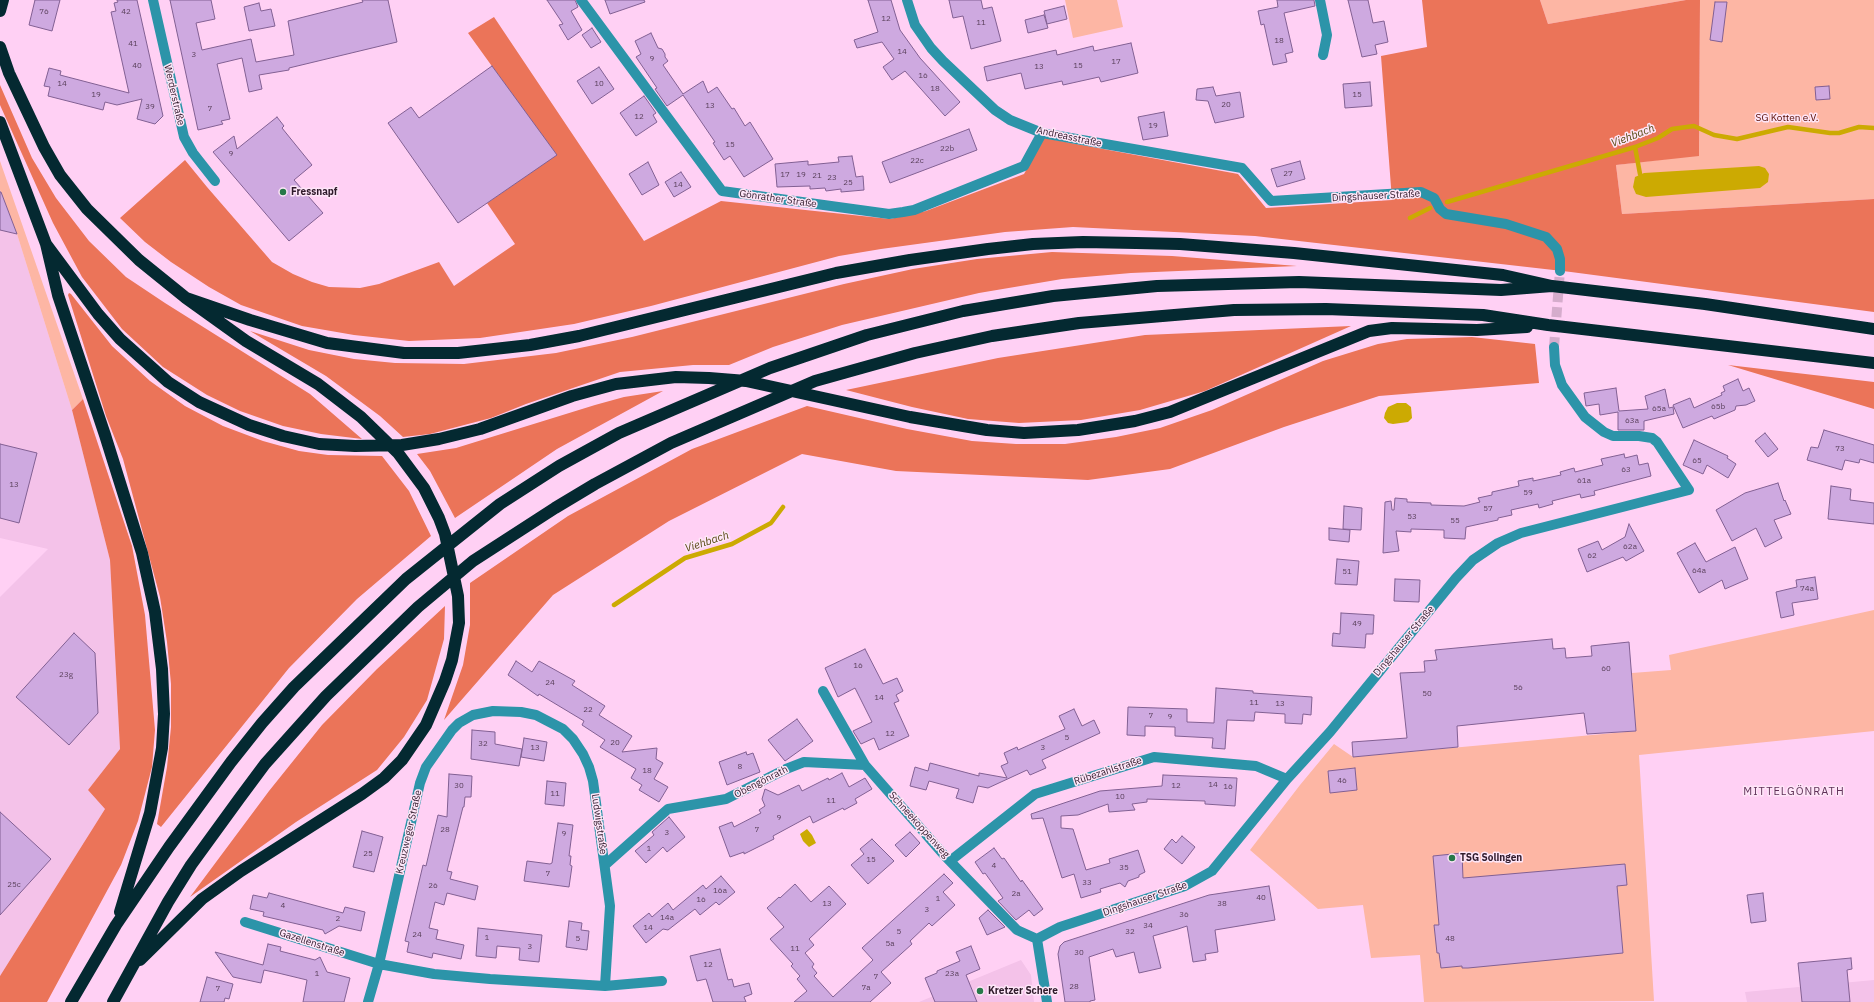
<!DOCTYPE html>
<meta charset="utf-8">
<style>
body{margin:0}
canvas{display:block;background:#ffd0f4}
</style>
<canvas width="1874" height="1002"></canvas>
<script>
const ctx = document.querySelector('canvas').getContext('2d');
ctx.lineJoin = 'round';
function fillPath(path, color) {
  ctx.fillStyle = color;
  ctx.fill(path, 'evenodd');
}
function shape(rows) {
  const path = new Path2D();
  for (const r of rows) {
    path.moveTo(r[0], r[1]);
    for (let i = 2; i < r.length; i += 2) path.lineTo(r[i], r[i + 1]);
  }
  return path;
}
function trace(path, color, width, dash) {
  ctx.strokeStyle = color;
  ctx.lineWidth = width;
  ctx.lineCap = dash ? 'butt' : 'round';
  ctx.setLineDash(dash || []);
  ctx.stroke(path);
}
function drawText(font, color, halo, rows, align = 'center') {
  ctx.font = font + ' "IBM Plex Sans",sans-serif';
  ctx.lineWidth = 3;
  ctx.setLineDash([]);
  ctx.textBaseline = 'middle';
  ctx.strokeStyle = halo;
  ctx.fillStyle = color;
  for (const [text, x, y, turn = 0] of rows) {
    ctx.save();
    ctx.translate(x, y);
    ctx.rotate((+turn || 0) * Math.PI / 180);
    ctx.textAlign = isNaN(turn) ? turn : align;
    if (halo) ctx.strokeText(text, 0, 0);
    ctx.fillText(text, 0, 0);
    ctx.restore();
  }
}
fillPath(shape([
 [0,190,17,234,72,410,110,560,120,749,88,790,105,809,0,976,0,597,48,549,0,538],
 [1021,960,1031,975,1034,1002,919,1002],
 [1874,980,1874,1002,1747,1002,1745,992]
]), '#f4c2e9');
fillPath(shape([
 [1065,0,1117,0,1123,27,1073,38],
 [1540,0,1686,0,1548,24],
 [1700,0,1874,0,1874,199,1622,214,1616,165,1699,155],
 [0,161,83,399,72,410,17,234,0,190],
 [1874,610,1874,731,1639,755,1654,1001,1424,1002,1420,955,1371,958,1363,905,1318,909,1250,850,1300,785,1334,744,1353,757,1636,731,1632,673,1671,670,1669,655]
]), '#fdb6a4');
fillPath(shape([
 [1422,0,1540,0,1548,24,1686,0,1700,0,1699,156,1616,165,1622,214,1874,199,1874,312,1571,272,1255,236,1073,227,1005,232,881,249,839,256,651,306,574,324,480,338,409,341,354,335,302,326,241,305,209,287,171,262,145,242,120,218,185,160,207,187,272,262,293,274,312,282,329,287,360,288,379,284,439,262,454,286,515,244,487,203,556,155,468,33,494,17,644,241,721,201,890,219,926,211,1024,174,1044,138,1238,174,1266,208,1392,200,1381,56,1427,47],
 [0,85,32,158,56,198,89,241,126,277,165,303,310,394,362,439,321,434,283,426,240,411,207,395,163,367,122,329,82,277,53,223,0,105],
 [1052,252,1172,256,1297,266,1131,273,1062,279,979,293,842,325,773,347,729,365,693,365,620,372,526,404,491,418,430,434,403,437,380,416,326,376,250,331,309,350,354,359,395,363,464,364,556,353,632,337,844,284,913,269,977,259],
 [69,293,71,294,112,346,150,381,185,406,223,426,263,441,299,451,328,455,382,456,409,491,431,536,357,599,289,668,161,827,157,824,167,767,171,727,171,684,167,642,160,597,123,459,106,416,68,295],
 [1351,326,1205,391,1140,410,1081,420,1019,423,968,419,912,407,846,390,998,358,1145,335],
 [1472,337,1535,344,1539,383,1379,396,1284,427,1170,469,1088,480,896,471,802,454,669,521,553,595,444,720,463,665,470,625,470,583,568,516,692,449,807,406,907,429,972,441,1016,444,1065,444,1116,437,1160,428,1212,410,1323,361,1378,344,1407,339],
 [1728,365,1874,382,1874,409],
 [663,391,557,449,455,518,430,471,417,454,456,448,595,405,624,397],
 [83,399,132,546,145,615,155,730,152,767,138,821,121,865,47,1002,0,1002,0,976,105,809,88,790,120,749,110,560,72,410],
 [445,606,444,639,427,700,404,737,377,770,296,822,190,897,269,791,322,725,377,669]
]), '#eb7459');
fillPath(shape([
 [1759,166,1765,168,1769,174,1768,182,1760,188,1646,197,1636,194,1633,187,1635,177,1644,173],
 [1397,403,1406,403,1411,407,1412,418,1408,422,1393,424,1388,423,1384,418,1385,413,1388,407],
 [807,829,812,835,816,843,809,847,803,841,800,834]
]), '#ccaa02');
trace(shape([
 [1635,147,1640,174],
 [1447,202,1635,147,1658,138,1672,129,1694,126,1714,135,1737,139,1788,127,1830,133,1839,133,1859,127,1874,128],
 [1410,218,1430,208],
 [614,605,685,558,732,544,771,523,783,507]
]), '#ccaa02', 4.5);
const building = shape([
 [35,0,60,0,52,31,29,25,35,0],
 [117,0,137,0,163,116,155,124,137,119,142,99,117,105,105,102,103,110,48,96,50,87,44,86,49,68,61,71,60,75,129,93,111,12,116,11,114,3,118,2,117,0],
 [170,0,211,0,215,19,196,23,202,50,251,39,256,62,294,55,288,21,363,2,362,0,388,0,397,42,289,68,289,70,259,75,262,89,249,92,242,58,217,64,230,119,221,121,223,124,198,130,170,0],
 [547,0,575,0,578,7,571,11,582,30,568,40,559,25,563,24,547,0],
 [605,0,644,0,645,2,610,14,605,0],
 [868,0,891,0,900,30,920,58,960,102,945,116,905,71,892,80,883,67,894,59,882,42,857,48,854,40,878,32,868,0],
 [949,0,981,0,983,9,992,7,1001,41,971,49,963,16,953,18,949,0],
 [1277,0,1314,0,1315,6,1284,13,1293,52,1285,54,1287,62,1273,65,1264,24,1261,25,1258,11,1278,7,1277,0],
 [1348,0,1368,0,1373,23,1384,21,1388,42,1375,45,1377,54,1362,57,1348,0],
 [1715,2,1727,2,1722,42,1710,40,1715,2],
 [259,3,261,11,271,9,275,26,249,31,244,7,259,3],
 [1064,6,1067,19,1047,24,1044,11,1064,6],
 [1044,15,1048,28,1028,33,1025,20,1044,15],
 [592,28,601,42,591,48,582,35,592,28],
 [651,33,658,48,662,49,665,54,665,57,668,61,663,65,683,94,703,81,708,93,717,87,732,109,734,108,745,126,750,122,773,159,744,177,730,156,724,160,713,143,715,142,683,95,667,106,655,89,657,88,636,57,641,54,635,41,651,33],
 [1131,43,1138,73,1101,82,1099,77,1063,85,1062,81,1025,89,1021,73,987,81,984,67,1056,50,1057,55,1093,46,1094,51,1131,43],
 [492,66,557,155,458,223,388,123,411,107,419,118,492,66],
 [599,67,614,89,592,104,577,81,599,67],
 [1370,82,1372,106,1345,108,1343,84,1370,82],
 [1829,86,1830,99,1816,100,1815,87,1829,86],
 [1213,87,1216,96,1240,92,1244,117,1215,123,1208,101,1196,100,1197,89,1213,87],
 [644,96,656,113,653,115,657,122,636,136,620,113,644,96],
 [1164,112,1168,136,1143,140,1138,117,1164,112],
 [277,117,284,126,282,128,312,165,294,180,323,213,289,241,213,152,234,136,237,149,277,117],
 [969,129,977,150,890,183,882,162,969,129],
 [852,156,856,177,863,176,864,190,841,192,841,189,826,191,825,188,810,189,810,186,777,187,775,164,808,161,808,165,839,162,838,157,852,156],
 [1300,161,1305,179,1277,187,1271,169,1300,161],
 [648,162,659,185,642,195,629,174,648,162],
 [681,172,691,187,674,197,665,182,681,172],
 [0,192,1,192,17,234,0,230,0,192],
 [1738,379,1743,391,1749,388,1755,401,1746,405,1736,406,1735,410,1714,419,1712,416,1683,428,1673,405,1690,398,1694,408,1722,395,1721,393,1725,391,1723,386,1738,379],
 [1616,388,1619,411,1648,409,1645,396,1665,389,1669,408,1673,407,1674,414,1644,421,1644,430,1618,430,1618,412,1600,415,1599,404,1586,406,1584,393,1616,388],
 [1824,430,1874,445,1874,463,1860,459,1859,463,1845,460,1842,470,1807,460,1811,447,1818,448,1824,430],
 [1765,433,1778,449,1768,457,1755,441,1765,433],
 [1694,440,1728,456,1727,458,1736,464,1728,478,1707,465,1703,474,1683,465,1694,440],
 [0,444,37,453,19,523,0,518,0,444],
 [1624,454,1625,458,1637,455,1639,465,1648,463,1651,476,1594,491,1595,495,1581,498,1580,494,1552,501,1553,504,1539,508,1538,504,1511,510,1512,515,1498,518,1498,520,1466,527,1465,539,1444,538,1444,530,1411,529,1411,532,1396,531,1399,551,1383,553,1385,502,1391,501,1392,510,1394,510,1395,498,1407,499,1407,502,1431,503,1431,505,1464,506,1480,502,1478,498,1492,495,1492,492,1519,486,1518,481,1533,478,1533,481,1561,475,1560,472,1574,468,1575,472,1603,465,1601,459,1624,454],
 [1778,483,1784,501,1785,500,1791,514,1774,520,1782,538,1765,547,1756,528,1732,541,1716,510,1745,493,1778,483],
 [1831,486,1851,489,1850,500,1874,503,1874,524,1828,519,1831,486],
 [1344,506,1362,508,1361,530,1343,529,1344,506],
 [1629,524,1644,551,1626,561,1623,557,1587,572,1578,549,1598,541,1602,550,1625,537,1629,524],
 [1329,528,1350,530,1349,542,1329,540,1329,528],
 [1695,543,1706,562,1735,547,1748,579,1725,589,1722,580,1699,593,1677,553,1695,543],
 [1337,559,1359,561,1357,585,1335,584,1337,559],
 [1815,577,1818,599,1792,603,1794,615,1781,618,1776,592,1797,587,1796,580,1815,577],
 [1395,579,1420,580,1419,602,1394,601,1395,579],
 [1341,613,1374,615,1373,634,1366,634,1365,648,1332,646,1333,633,1340,634,1341,613],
 [74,633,95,653,98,713,69,745,16,697,74,633],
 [1552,639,1553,649,1565,648,1566,658,1592,656,1591,646,1629,642,1636,731,1587,734,1584,713,1457,726,1458,747,1353,757,1352,742,1407,738,1400,673,1425,672,1424,661,1437,660,1435,650,1552,639],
 [865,649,883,684,897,678,903,691,896,695,899,701,894,703,909,736,879,750,874,738,861,744,853,731,872,722,855,688,838,697,825,668,865,649],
 [516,661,532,672,539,661,575,681,572,685,605,706,599,715,632,736,622,752,657,748,656,759,663,763,654,779,668,787,659,802,639,790,642,785,631,778,636,769,600,747,605,740,582,725,584,721,539,694,538,696,508,675,516,661],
 [1216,688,1253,691,1253,693,1312,697,1311,715,1303,714,1302,724,1285,723,1285,714,1255,712,1254,721,1227,720,1225,749,1212,748,1213,738,1175,736,1175,727,1145,726,1145,736,1127,735,1128,707,1187,709,1187,722,1214,723,1216,688],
 [1074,709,1082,726,1094,720,1100,733,1042,760,1046,768,1030,775,1027,770,988,788,978,786,973,803,956,798,959,789,929,781,926,790,910,786,915,767,928,771,930,763,979,776,979,773,1007,778,1001,766,1008,763,1004,753,1017,747,1018,750,1065,729,1059,716,1074,709],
 [797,719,813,741,785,761,768,740,797,719],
 [472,730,495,732,495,744,522,749,519,766,471,759,472,730],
 [524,738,547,742,544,761,521,757,524,738],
 [746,752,747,755,753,753,760,772,727,785,719,762,746,752],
 [1355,768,1357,790,1330,793,1328,771,1355,768],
 [842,773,849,787,865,778,872,789,855,799,857,803,844,810,843,808,813,823,810,816,773,836,774,839,744,854,744,852,730,857,719,827,732,822,734,827,761,813,759,810,765,806,762,799,765,789,778,795,799,785,802,791,828,778,829,780,842,773],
 [449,774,472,776,471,797,465,797,464,807,463,807,447,871,452,872,450,879,478,886,475,900,447,893,444,905,435,902,429,928,438,930,436,939,464,945,461,959,433,953,432,958,407,952,409,942,405,941,423,865,426,866,438,815,447,817,449,774],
 [1163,775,1237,778,1235,806,1205,804,1205,801,1147,799,1147,802,1132,804,1135,810,1109,812,1108,804,1078,815,1061,816,1061,828,1073,829,1086,870,1110,863,1109,859,1138,850,1145,872,1139,875,1139,877,1128,881,1125,887,1120,883,1100,889,1101,892,1081,898,1074,874,1062,878,1043,818,1032,819,1031,814,1100,791,1162,786,1163,775],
 [547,781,566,783,564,806,545,804,547,781],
 [0,812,51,859,0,915,0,812],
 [669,817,685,837,667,852,663,847,646,863,635,851,654,835,652,832,669,817],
 [558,823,573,825,569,856,571,856,570,865,572,866,569,887,524,881,527,861,550,864,552,863,558,823],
 [362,831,383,837,374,872,353,867,362,831],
 [910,832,920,843,906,857,895,845,910,832],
 [1182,836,1195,847,1182,864,1164,849,1172,839,1176,843,1182,836],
 [872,839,894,861,868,884,851,865,864,854,860,849,872,839],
 [994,848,1002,859,1004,858,1021,882,1022,880,1043,909,1034,916,1029,910,1016,920,998,901,1003,898,985,873,983,874,975,862,994,848],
 [1462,853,1463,878,1625,864,1627,885,1617,886,1623,953,1468,968,1462,968,1462,966,1441,968,1439,953,1437,953,1434,925,1439,925,1433,856,1462,853],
 [944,874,953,883,943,892,955,905,932,926,929,923,910,941,912,944,881,972,891,983,870,1002,794,1002,807,991,797,979,800,976,791,966,793,964,770,939,784,927,767,908,779,897,780,898,795,884,811,902,829,886,846,904,809,939,814,945,805,953,814,964,812,967,817,973,814,976,833,997,873,960,862,948,944,874],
 [721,876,735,892,719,905,716,902,700,915,695,909,668,930,663,929,646,943,633,926,649,913,652,917,668,903,673,910,703,885,706,889,721,876],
 [1269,886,1275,920,1215,930,1218,952,1205,954,1206,960,1193,962,1187,926,1178,929,1153,936,1161,968,1139,973,1134,952,1116,957,1113,949,1089,957,1095,1000,1090,1001,1090,1002,1065,1002,1058,954,1060,946,1064,942,1209,895,1269,886],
 [269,893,343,913,345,907,365,912,361,931,339,926,325,934,323,930,263,916,264,912,250,909,253,895,267,898,269,893],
 [1763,893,1766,921,1751,923,1747,895,1763,893],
 [988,910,1005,927,987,935,979,918,988,910],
 [569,921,582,923,581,930,589,931,587,950,566,947,569,921],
 [478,928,542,935,539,962,519,960,520,948,497,946,496,958,476,956,478,928],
 [268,944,281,947,280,951,315,960,320,957,327,972,350,978,344,1002,303,1002,307,980,278,973,264,970,261,983,233,977,215,952,263,965,268,944],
 [971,946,980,969,966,975,977,1002,935,1002,925,978,937,973,937,971,960,961,956,952,971,946],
 [720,949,728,980,732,979,734,987,749,983,752,994,744,997,746,1002,713,1002,706,979,697,981,690,956,720,949],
 [1851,958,1852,969,1847,970,1850,1002,1802,1002,1798,963,1851,958],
 [207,977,233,984,229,999,225,998,224,1002,200,1002,207,977]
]);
fillPath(building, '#cea9e0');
trace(building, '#826093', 1);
trace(shape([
 [1554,347,1560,271]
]), '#d5accc', 10, [10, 5]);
trace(shape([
 [153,0,184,137,193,153,215,181],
 [581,0,722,191,889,214,903,212,914,210,1024,166,1042,133],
 [907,0,915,25,931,48,943,61,995,110,1010,120,1042,133,1242,168,1271,201,1421,192,1434,198,1440,209,1446,214,1506,224,1546,237,1557,249,1560,259,1560,271],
 [1320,0,1327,35,1323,55],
 [823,691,865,765,944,855,1017,930,1037,939],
 [950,861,1035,794,1154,757,1256,766,1287,779],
 [605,865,668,809,726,799,786,769,804,762,865,765],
 [245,922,379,964,434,974,490,979,605,986,662,981],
 [368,1002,379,964,420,783,426,767,452,730,459,723,473,715,493,711,521,712,536,715,563,729,573,739,583,754,589,767,593,781,610,906,605,986],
 [1047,1002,1037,939,1060,927,1185,886,1212,871,1287,779,1330,732,1456,578,1473,560,1498,543,1521,533,1689,490,1657,442,1652,438,1639,436,1613,436,1604,432,1585,417,1562,385,1555,365,1554,347]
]), '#2c94a9', 10);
trace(shape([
 [0,11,3,0],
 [0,47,9,73,44,147,60,175,87,209,139,260,186,298,246,341,318,384,361,417,398,453,424,488,439,518,445,534,458,596,459,623,452,660,445,681,426,725,402,760,384,778,362,794,241,871,202,899,140,960],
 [0,122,46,244,58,295,105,435,142,553,155,612,162,669,164,714,162,748,150,813,120,912],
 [46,244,98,314,120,339,168,382,199,402,249,425,283,436,319,444,355,446,402,445,439,439,480,429,572,396,616,384,676,377,709,378,746,381,910,417,987,430,1024,433,1078,430,1135,421,1170,412,1369,331,1392,328,1477,330,1527,327],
 [186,298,250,320,327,343,404,353,458,353,530,345,579,336,836,273,910,260,988,249,1033,244,1083,242,1136,243,1180,244,1294,253,1503,275,1552,286,1705,304,1874,329],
 [71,1002,116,925,169,847,231,762,262,723,294,687,406,579,500,504,559,466,619,433,770,368,867,335,963,311,1053,296,1157,286,1299,282,1501,290,1552,286],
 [113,1002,168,902,191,865,239,799,265,764,326,696,418,607,473,561,555,508,595,484,671,443,815,381,915,353,992,336,1079,323,1234,310,1326,309,1483,315,1548,325,1874,363]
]), '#042931', 12);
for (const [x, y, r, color] of [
 [283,192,4,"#277849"],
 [1452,858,4,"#277849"],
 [980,991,4,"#277849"]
]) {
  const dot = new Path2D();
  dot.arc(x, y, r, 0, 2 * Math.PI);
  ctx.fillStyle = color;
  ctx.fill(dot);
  trace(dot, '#fee6f8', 1.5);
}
drawText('8px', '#573e58', null, [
 ["76",44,12],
 ["42",126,12],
 ["12",886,19],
 ["11",981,23],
 ["18",1279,41],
 ["41",133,44],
 ["14",902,52],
 ["3",194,55],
 ["9",652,59],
 ["17",1116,62],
 ["40",137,66],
 ["15",1078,66],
 ["13",1039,67],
 ["16",923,76],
 ["14",62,84],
 ["10",599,84],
 ["18",935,89],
 ["19",96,95],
 ["15",1357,95],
 ["20",1226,105],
 ["13",710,106],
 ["39",150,107],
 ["7",210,109],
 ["12",639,117],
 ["19",1153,126],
 ["15",730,145],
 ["22b",947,149],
 ["9",231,154],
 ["22c",917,161],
 ["27",1288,174],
 ["17",785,175],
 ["19",801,175],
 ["21",817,176],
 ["23",832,178],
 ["25",848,183],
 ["14",678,185],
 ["65b",1718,407],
 ["65a",1659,409],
 ["63a",1632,421],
 ["73",1840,449],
 ["65",1697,461],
 ["63",1626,470],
 ["61a",1584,481],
 ["13",14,485],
 ["59",1528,493],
 ["57",1488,509],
 ["53",1412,517],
 ["55",1455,521],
 ["62a",1630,547],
 ["62",1592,556],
 ["64a",1699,571],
 ["51",1347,572],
 ["74a",1807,589],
 ["49",1357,624],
 ["16",858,666],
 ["60",1606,669],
 ["23g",66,675],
 ["24",550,683],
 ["56",1518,688],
 ["50",1427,694],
 ["14",879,698],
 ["11",1254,703],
 ["13",1280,704],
 ["22",588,710],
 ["7",1151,716],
 ["9",1170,717],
 ["12",890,734],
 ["5",1067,738],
 ["20",615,743],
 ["32",483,744],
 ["13",535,748],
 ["3",1043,748],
 ["8",740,767],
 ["18",647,771],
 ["46",1342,781],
 ["14",1213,785],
 ["30",459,786],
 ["12",1176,786],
 ["16",1228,787],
 ["11",555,794],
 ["10",1120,797],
 ["11",831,801],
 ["9",779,818],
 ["28",445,830],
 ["7",757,830],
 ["3",667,833],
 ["9",564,834],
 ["1",649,849],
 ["25",368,854],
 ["15",871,860],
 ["4",994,866],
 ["35",1124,868],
 ["7",548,874],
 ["33",1087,883],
 ["25c",14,885],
 ["26",433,886],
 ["16a",720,891],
 ["2a",1016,894],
 ["40",1261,898],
 ["1",938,899],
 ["16",701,900],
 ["13",827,904],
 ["38",1222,904],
 ["4",283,906],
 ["3",927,910],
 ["36",1184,915],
 ["14a",667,918],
 ["2",338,919],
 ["34",1148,926],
 ["14",648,928],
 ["5",899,932],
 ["32",1130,932],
 ["24",417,935],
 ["1",487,938],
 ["5",578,939],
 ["48",1450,939],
 ["5a",890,944],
 ["3",530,947],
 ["11",795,949],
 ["30",1079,953],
 ["12",708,965],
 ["1",317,974],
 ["23a",952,974],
 ["7",876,977],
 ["28",1074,987],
 ["7a",866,988],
 ["7",218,989]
]);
drawText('10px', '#2f1a2b', '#fee6f8', [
 ["Werderstraße",174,95,77],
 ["Andreasstraße",1069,137,12],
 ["Dingshauser Straße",1376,196,-3],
 ["Gönrather Straße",778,199,8],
 ["Dingshauser Straße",1404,641,-50],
 ["Rübezahlstraße",1108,771,-18],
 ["Obengönrath",761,782,-27],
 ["Ludwigstraße",599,824,82],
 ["Schneekoppenweg",919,825,48],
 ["Kreuzweger Straße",409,832,-77],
 ["Dingshauser Straße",1145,899,-19],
 ["Gazellenstraße",312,943,18]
]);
drawText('10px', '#560b00', '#fee6f8', [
 ["SG Kotten e.V.",1787,118]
]);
drawText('bold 10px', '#2f1a2b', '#fee6f8', [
 ["Fressnapf",291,192],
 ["TSG Solingen",1460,858],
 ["Kretzer Schere",988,991]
], 'left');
drawText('italic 11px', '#594b15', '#fee6f8', [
 ["Viehbach",1633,136,-21],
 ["Viehbach",707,542,-18]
]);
ctx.letterSpacing = '1px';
drawText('11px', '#603158', '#fee6f8', [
 ["MITTELGÖNRATH",1794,792]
]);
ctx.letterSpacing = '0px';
</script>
